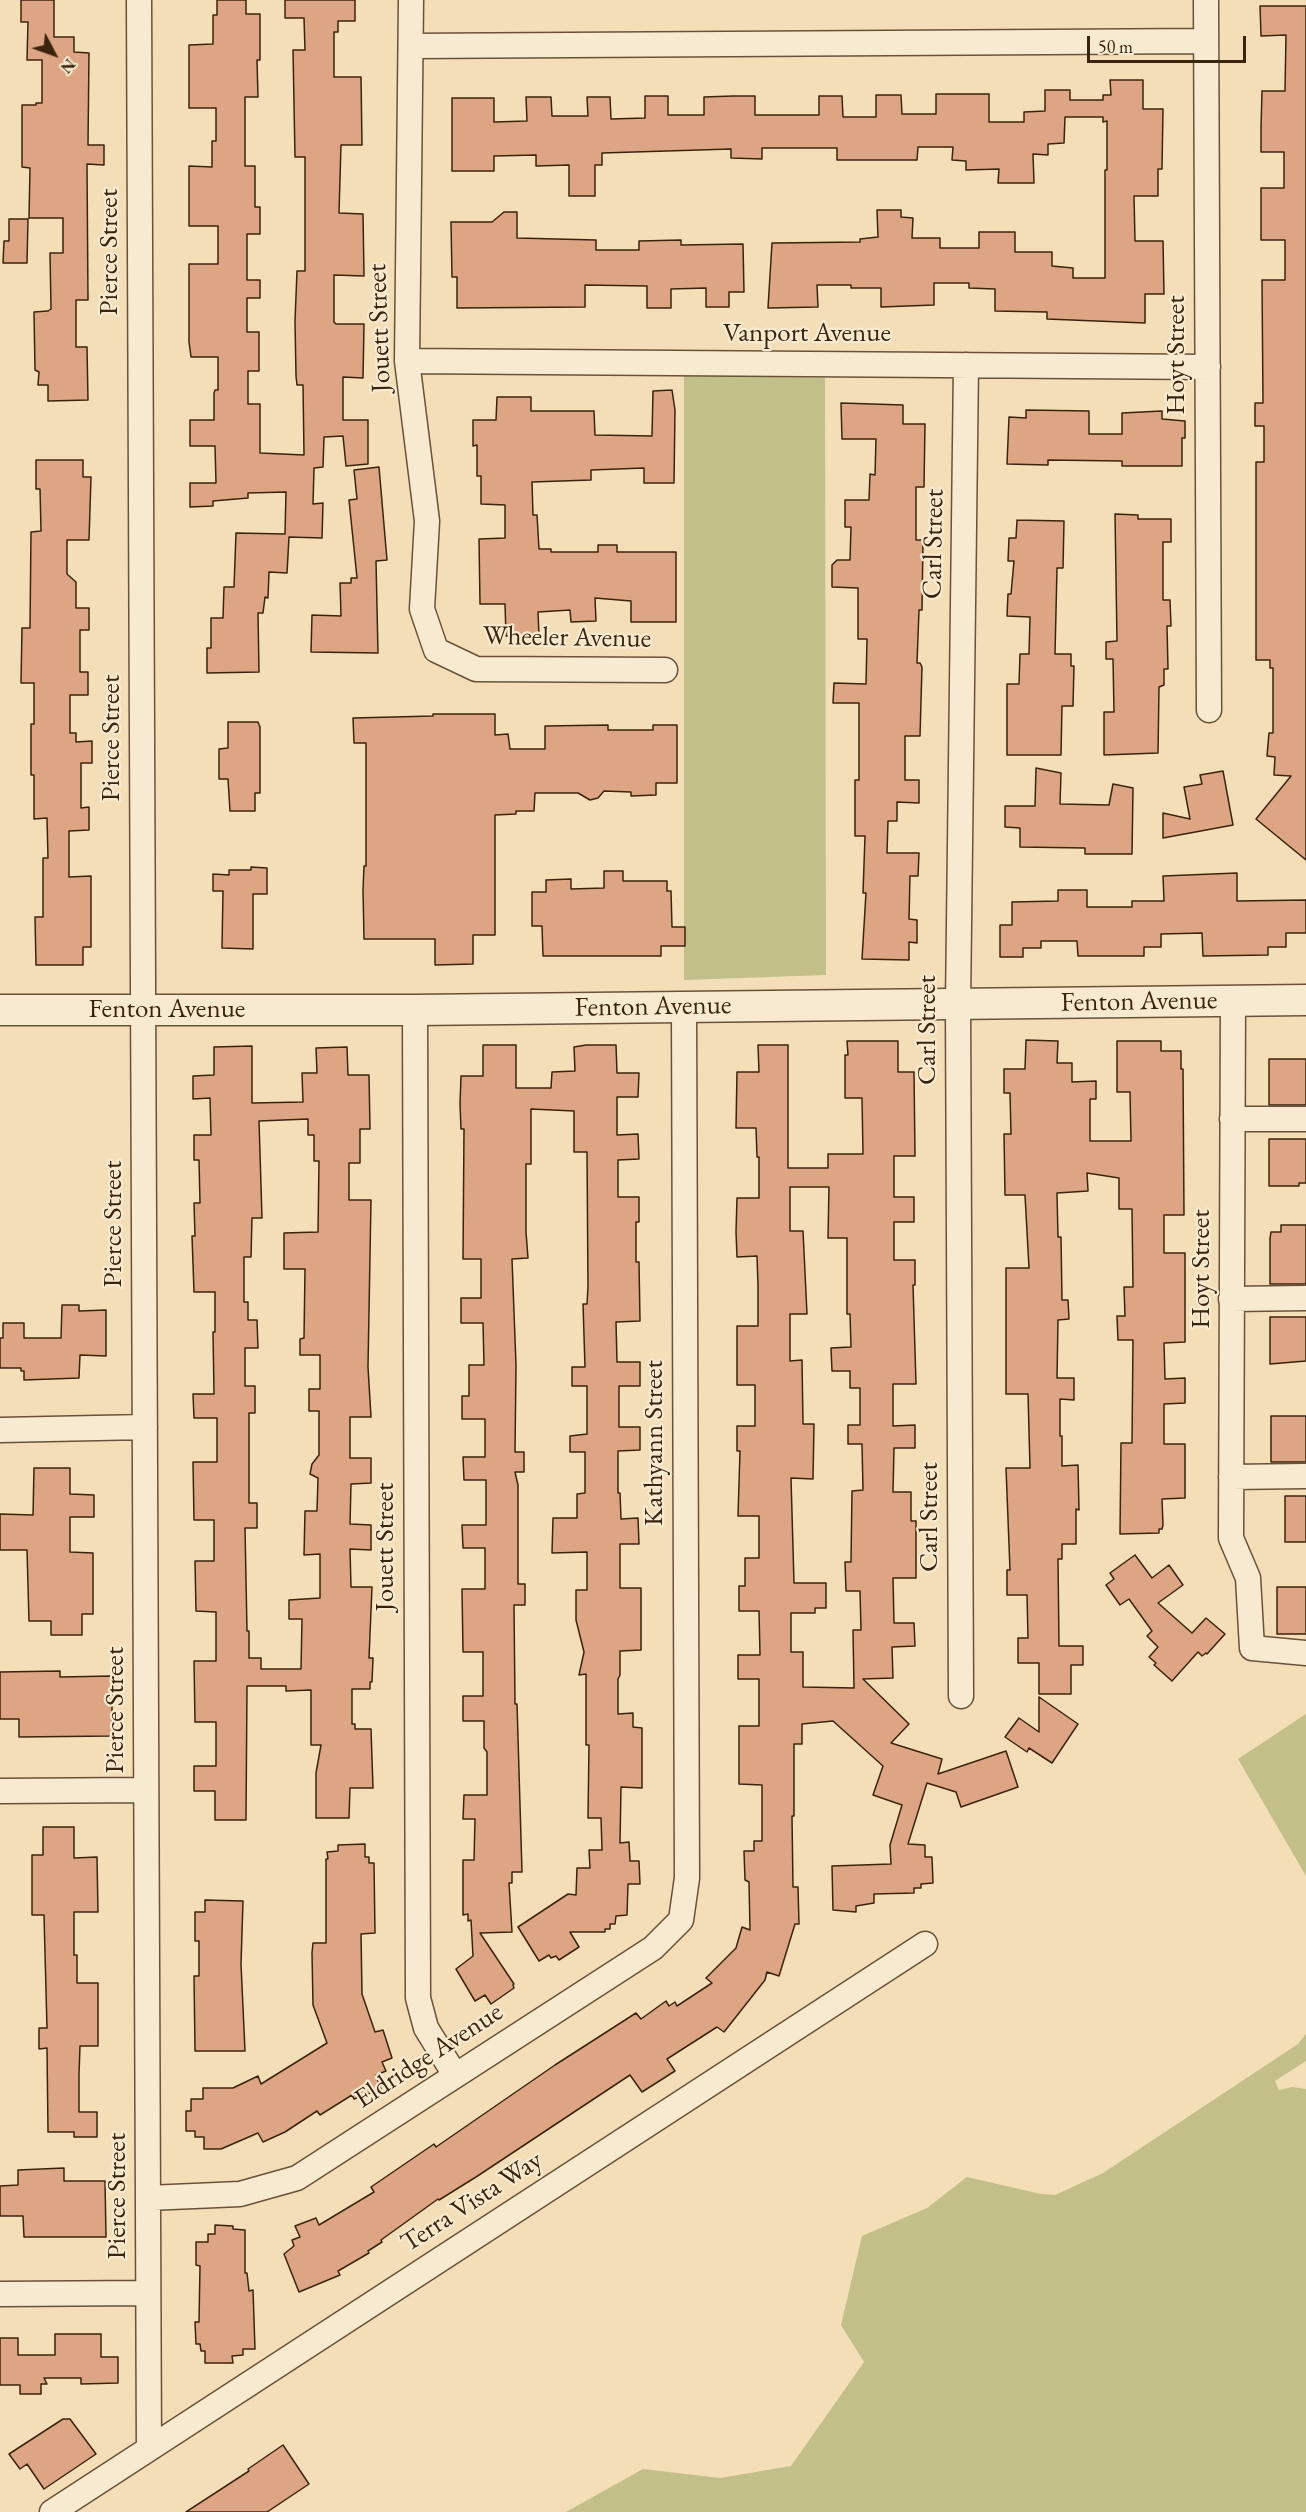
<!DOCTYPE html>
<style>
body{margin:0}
#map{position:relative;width:1306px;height:2512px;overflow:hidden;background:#f4deb7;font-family:"EB Garamond",serif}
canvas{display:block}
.north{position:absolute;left:24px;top:24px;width:60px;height:60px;-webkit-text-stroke:4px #f8ead0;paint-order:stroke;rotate:131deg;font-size:16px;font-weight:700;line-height:24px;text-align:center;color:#3b240d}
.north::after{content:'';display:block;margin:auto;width:21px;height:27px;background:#3b240d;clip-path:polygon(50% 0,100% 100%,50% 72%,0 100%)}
.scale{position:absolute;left:1087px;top:36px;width:159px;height:27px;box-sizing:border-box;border:3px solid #3b240d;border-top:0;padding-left:8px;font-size:18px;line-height:21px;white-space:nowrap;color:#3b240d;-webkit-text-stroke:4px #f8ead0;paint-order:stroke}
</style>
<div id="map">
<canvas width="1306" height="2512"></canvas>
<div class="north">N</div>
<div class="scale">50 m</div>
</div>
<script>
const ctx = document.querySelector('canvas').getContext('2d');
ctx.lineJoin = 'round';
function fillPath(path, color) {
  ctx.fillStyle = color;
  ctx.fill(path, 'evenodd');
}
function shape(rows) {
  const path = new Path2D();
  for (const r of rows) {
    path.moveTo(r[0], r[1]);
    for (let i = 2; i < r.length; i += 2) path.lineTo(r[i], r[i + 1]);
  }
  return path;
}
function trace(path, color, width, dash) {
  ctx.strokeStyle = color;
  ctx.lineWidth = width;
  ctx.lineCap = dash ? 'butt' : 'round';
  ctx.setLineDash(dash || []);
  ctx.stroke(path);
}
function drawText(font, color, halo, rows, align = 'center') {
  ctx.font = font + ' "EB Garamond",serif';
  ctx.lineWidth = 4.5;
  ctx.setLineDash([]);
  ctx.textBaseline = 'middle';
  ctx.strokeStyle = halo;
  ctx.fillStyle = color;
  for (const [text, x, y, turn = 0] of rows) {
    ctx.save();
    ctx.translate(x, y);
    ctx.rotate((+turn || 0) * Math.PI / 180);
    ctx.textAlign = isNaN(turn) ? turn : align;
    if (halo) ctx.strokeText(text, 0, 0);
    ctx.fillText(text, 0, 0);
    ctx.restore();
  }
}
fillPath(shape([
 [684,375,825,378,826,975,684,980],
 [1306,1714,1306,1876,1238,1759],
 [1306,2034,1306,2061,1275,2081,1279,2090,1292,2087,1306,2089,1306,2512,566,2512,643,2469,720,2478,791,2466,864,2362,841,2325,862,2236,927,2208,967,2177,1041,2194,1055,2195,1103,2173,1298,2044]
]), '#c3bf89');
const building = shape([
 [21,0,54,0,54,37,74,37,74,52,89,53,88,145,104,145,104,165,87,164,88,300,76,300,76,347,87,347,88,400,48,401,48,385,38,385,39,372,35,370,34,312,48,311,51,309,50,253,63,253,63,218,29,218,30,168,22,167,22,105,36,105,36,103,42,103,42,60,27,60,28,22,21,22,21,0],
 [217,0,246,0,246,14,260,14,260,60,257,60,258,97,245,97,245,166,255,166,255,207,260,207,260,234,247,234,247,280,260,280,260,298,247,298,247,332,259,332,259,371,248,371,248,404,260,404,260,453,304,455,303,385,297,385,296,376,295,321,297,271,305,271,305,157,295,157,293,50,305,50,304,18,285,18,285,0,355,0,355,21,338,21,338,32,334,32,334,77,361,77,362,145,341,145,339,213,363,214,364,276,334,275,334,322,336,324,364,324,363,378,343,377,343,420,368,420,368,464,346,466,343,436,324,437,323,467,314,468,313,504,323,503,322,538,289,537,287,573,269,572,268,598,265,597,263,613,258,613,259,672,207,673,207,648,211,648,211,618,223,618,224,587,234,587,236,533,285,534,286,492,248,493,248,498,213,501,213,506,190,507,190,483,216,483,215,446,190,446,190,420,214,420,214,393,215,390,218,390,218,357,191,357,189,342,189,264,218,264,218,226,189,226,189,166,212,167,212,141,216,141,216,108,189,108,189,45,213,44,213,15,217,15,217,0],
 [1260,6,1306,6,1306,860,1256,819,1291,776,1274,775,1275,757,1267,756,1269,733,1273,733,1273,668,1270,668,1270,660,1256,660,1256,462,1264,462,1264,426,1255,426,1255,403,1263,403,1262,280,1285,280,1285,240,1261,240,1261,188,1284,188,1284,152,1261,152,1261,128,1262,91,1285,91,1286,35,1261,36,1260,6],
 [1110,80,1143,80,1143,109,1163,109,1162,169,1158,169,1158,196,1134,196,1135,241,1163,241,1164,294,1145,294,1145,323,1047,319,1047,312,995,311,995,289,969,288,969,283,934,283,934,305,881,307,881,288,851,288,851,285,817,285,818,307,768,308,772,243,860,242,860,239,878,237,877,210,901,210,901,217,913,218,912,238,940,238,940,248,979,248,979,232,1015,232,1015,252,1052,252,1052,266,1073,268,1073,278,1105,278,1105,170,1107,170,1107,121,1103,122,1103,117,1065,117,1064,143,1048,144,1048,155,1033,154,1034,183,998,183,999,169,966,170,966,161,952,160,953,147,918,147,917,160,837,160,837,148,762,148,762,159,731,158,731,149,602,153,602,165,595,165,595,196,569,196,569,165,536,166,536,155,494,156,494,171,452,171,452,98,494,98,494,122,527,121,526,97,551,97,552,116,588,116,587,97,610,97,611,119,645,118,645,96,668,96,668,115,704,115,704,97,733,96,755,96,755,115,819,115,819,96,842,96,843,117,876,117,876,95,901,95,902,114,936,114,936,94,989,94,989,122,1024,122,1024,112,1045,111,1045,90,1070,90,1070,100,1103,100,1103,95,1111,95,1110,80],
 [504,212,517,212,517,238,596,240,596,250,639,250,639,241,681,240,681,245,743,244,744,292,729,292,729,307,706,307,706,288,671,289,671,308,647,308,647,286,585,285,585,307,457,308,457,277,452,277,451,222,492,222,504,212],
 [9,219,28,219,27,263,3,263,4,241,9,241,9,219],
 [672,390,675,410,674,483,644,483,644,468,591,470,591,480,532,482,533,515,537,515,539,549,551,549,551,552,598,552,598,545,617,545,617,552,676,552,676,622,631,622,631,601,595,598,596,621,571,622,570,610,538,612,539,636,506,636,505,604,480,604,479,539,505,538,505,505,481,504,481,476,477,476,477,445,473,446,473,420,496,420,497,397,531,397,531,411,594,411,595,435,652,436,653,391,672,390],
 [841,403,903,405,903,424,925,424,924,487,916,487,916,540,923,540,922,610,919,610,917,663,920,663,922,667,920,736,905,736,905,780,919,780,919,803,897,802,897,821,888,821,887,853,919,853,918,876,910,876,909,919,917,920,917,943,909,942,909,960,862,959,866,893,863,893,865,836,855,836,855,780,859,780,859,703,833,703,834,683,866,684,867,639,858,639,858,588,832,587,832,565,837,560,850,560,851,527,845,527,845,500,869,500,870,474,875,475,876,439,842,439,841,403],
 [1026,410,1089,411,1089,434,1122,434,1122,413,1162,411,1162,419,1185,421,1185,438,1182,438,1182,466,1122,466,1122,461,1048,460,1048,465,1007,464,1009,417,1026,418,1026,410],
 [36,460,83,460,83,477,91,477,89,540,67,540,67,574,76,582,76,608,89,608,89,630,80,630,80,672,88,672,88,695,70,695,70,733,76,733,76,742,92,741,92,763,81,763,81,808,89,807,89,830,69,831,69,877,91,876,91,947,83,947,83,965,36,965,35,917,43,917,43,858,48,858,47,818,34,819,34,775,31,775,31,724,34,724,34,683,21,683,22,628,30,628,31,532,41,531,40,489,36,489,36,460],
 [379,467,387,560,376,561,378,653,311,652,312,615,341,616,340,583,351,583,351,578,357,578,349,500,357,499,354,470,379,467],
 [1115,514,1138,515,1138,519,1171,519,1171,542,1163,542,1163,600,1170,600,1171,626,1167,626,1168,669,1164,669,1164,685,1159,687,1158,753,1104,755,1104,712,1114,712,1113,659,1106,659,1106,642,1117,641,1115,514],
 [1017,520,1064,521,1063,568,1057,568,1055,654,1071,654,1071,666,1074,666,1073,706,1062,706,1061,755,1007,755,1007,684,1019,684,1020,654,1029,654,1030,617,1007,616,1008,594,1011,594,1014,561,1008,561,1009,538,1016,538,1017,520],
 [433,714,495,714,495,735,508,734,510,749,545,749,545,726,608,725,608,730,653,730,653,725,677,725,677,783,656,783,656,795,631,796,631,792,604,791,598,798,590,800,578,793,535,793,534,811,516,811,516,814,495,815,495,935,473,935,473,964,435,965,435,939,364,939,363,890,364,866,366,866,366,743,354,743,353,718,433,716,433,714],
 [228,722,258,722,260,727,260,793,255,793,255,811,230,811,228,779,219,779,219,749,228,748,228,722],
 [1036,768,1061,773,1060,804,1109,805,1113,784,1133,788,1132,854,1085,854,1085,848,1020,847,1020,828,1005,827,1005,806,1035,806,1036,768],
 [1223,771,1233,825,1163,838,1163,813,1190,819,1184,787,1202,784,1200,775,1223,771],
 [251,867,267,868,267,894,253,894,253,949,222,948,223,891,213,891,213,874,229,875,229,870,251,870,251,867],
 [604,871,623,871,623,881,667,881,667,891,671,891,672,927,685,927,685,946,661,946,661,956,543,956,542,926,532,926,532,892,546,892,546,880,571,879,571,889,604,888,604,871],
 [1237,873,1237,901,1306,900,1306,933,1286,933,1286,947,1268,947,1268,955,1203,956,1202,933,1161,934,1161,947,1144,947,1144,956,1078,956,1077,941,1041,941,1041,948,1023,948,1023,957,1000,957,1000,925,1012,925,1012,902,1058,901,1058,890,1087,890,1087,907,1132,907,1132,901,1164,901,1163,876,1237,873],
 [1026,1040,1058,1041,1057,1063,1072,1063,1072,1082,1096,1081,1096,1099,1090,1099,1090,1141,1131,1141,1130,1092,1117,1092,1117,1041,1161,1041,1161,1051,1181,1051,1181,1069,1183,1069,1184,1215,1164,1215,1164,1253,1185,1253,1185,1342,1164,1343,1165,1379,1185,1378,1185,1403,1164,1404,1164,1444,1185,1444,1185,1498,1162,1499,1163,1525,1162,1529,1159,1529,1159,1533,1120,1534,1121,1443,1132,1443,1133,1340,1118,1340,1117,1316,1125,1316,1124,1287,1133,1287,1132,1209,1119,1209,1119,1178,1087,1173,1088,1191,1057,1193,1058,1237,1061,1237,1062,1300,1068,1300,1069,1319,1058,1320,1057,1378,1074,1378,1074,1400,1060,1399,1060,1436,1062,1436,1062,1466,1078,1465,1079,1510,1076,1509,1076,1544,1062,1544,1062,1559,1058,1559,1059,1646,1083,1646,1083,1665,1071,1665,1071,1694,1039,1694,1039,1663,1018,1663,1018,1638,1028,1638,1027,1595,1007,1595,1007,1570,1010,1570,1006,1468,1030,1468,1028,1394,1006,1394,1006,1268,1029,1268,1025,1195,1005,1195,1004,1134,1011,1134,1010,1093,1004,1093,1004,1069,1025,1069,1026,1040],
 [847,1041,898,1041,898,1072,914,1072,915,1156,894,1156,894,1197,914,1197,914,1222,894,1222,894,1260,915,1260,915,1285,913,1285,916,1384,893,1384,893,1426,915,1425,915,1448,894,1448,893,1492,911,1492,911,1521,916,1521,916,1578,893,1578,894,1623,914,1623,915,1646,892,1647,893,1678,863,1679,909,1724,891,1743,942,1759,938,1774,1006,1751,1018,1787,961,1807,956,1792,927,1783,908,1844,925,1845,925,1857,932,1857,933,1883,921,1884,921,1888,914,1888,914,1893,874,1894,874,1903,856,1906,856,1912,833,1910,832,1866,891,1864,890,1845,902,1805,873,1795,883,1766,833,1721,802,1724,802,1744,794,1744,794,1816,792,1816,793,1887,798,1887,799,1924,795,1924,779,1976,767,1972,765,1980,724,2032,717,2027,667,2059,675,2071,642,2092,630,2075,476,2177,439,2200,438,2199,381,2240,382,2242,368,2251,369,2253,338,2271,340,2275,299,2292,284,2254,294,2246,292,2240,300,2237,295,2226,316,2218,319,2225,374,2192,371,2187,434,2144,436,2147,555,2065,636,2013,641,2019,666,2001,669,2006,675,2002,677,2006,712,1983,706,1978,736,1948,742,1927,750,1930,749,1882,745,1880,744,1851,754,1851,754,1841,762,1841,762,1785,739,1784,739,1726,759,1726,759,1679,738,1679,738,1655,760,1655,759,1611,739,1611,739,1586,745,1586,745,1558,759,1558,759,1516,738,1516,740,1451,737,1451,737,1426,755,1426,755,1385,737,1385,737,1326,758,1326,758,1285,757,1256,737,1257,736,1232,737,1198,759,1198,759,1157,757,1157,756,1128,736,1128,737,1072,759,1072,758,1045,788,1045,788,1168,828,1168,828,1154,863,1154,862,1098,845,1098,845,1055,848,1055,847,1041],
 [790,1187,829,1187,828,1238,847,1238,847,1314,850,1314,851,1347,831,1348,832,1371,850,1371,850,1388,860,1388,860,1425,848,1425,848,1444,862,1444,863,1490,852,1491,851,1562,845,1562,846,1591,860,1591,861,1630,853,1630,854,1688,803,1687,803,1652,791,1652,791,1613,815,1613,815,1608,826,1608,826,1583,794,1583,791,1478,813,1479,814,1424,803,1424,802,1360,790,1361,790,1314,807,1314,803,1231,790,1231,790,1187],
 [483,1045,516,1045,516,1088,551,1088,552,1072,575,1071,574,1047,586,1045,616,1045,617,1073,639,1073,638,1097,617,1097,617,1135,638,1134,639,1159,618,1160,618,1197,639,1197,639,1222,636,1222,636,1262,639,1262,640,1321,616,1322,617,1362,640,1362,640,1386,619,1386,619,1427,640,1427,640,1450,618,1451,618,1493,620,1493,621,1519,638,1518,639,1544,620,1544,620,1588,641,1588,641,1650,620,1651,620,1675,618,1679,618,1714,633,1713,633,1727,642,1728,642,1788,621,1787,620,1843,629,1842,630,1861,639,1861,640,1884,628,1884,627,1915,616,1916,615,1924,610,1924,610,1929,605,1929,605,1932,570,1932,579,1947,559,1960,556,1956,551,1958,549,1955,539,1961,518,1927,568,1894,576,1895,577,1868,590,1868,589,1850,602,1850,601,1818,588,1818,589,1745,586,1745,586,1674,579,1675,584,1652,576,1620,576,1590,587,1590,587,1552,552,1553,553,1518,577,1518,577,1494,585,1493,585,1452,570,1452,570,1436,587,1434,587,1386,572,1386,572,1367,585,1367,583,1304,587,1304,588,1287,587,1152,574,1152,574,1111,531,1109,531,1164,526,1164,526,1232,528,1258,512,1259,516,1365,515,1452,524,1452,524,1472,515,1472,518,1485,518,1584,525,1584,525,1605,514,1605,515,1704,517,1704,522,1872,512,1872,512,1883,509,1883,512,1932,480,1933,514,1984,513,1985,514,1988,491,2004,485,1995,475,2001,456,1969,473,1956,471,1920,468,1921,468,1914,463,1915,463,1860,474,1860,475,1819,463,1819,464,1795,487,1795,487,1752,484,1748,484,1721,463,1721,463,1696,483,1696,483,1652,463,1652,462,1589,485,1589,485,1548,463,1548,462,1525,486,1525,486,1480,464,1480,463,1457,485,1457,485,1419,462,1419,462,1396,469,1396,469,1365,484,1365,483,1323,461,1323,461,1298,481,1298,481,1259,463,1259,464,1129,461,1129,460,1104,461,1076,483,1076,483,1045],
 [252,1046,252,1103,303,1102,302,1073,317,1073,316,1048,347,1047,348,1075,369,1075,370,1129,360,1129,360,1163,349,1163,349,1200,371,1200,368,1367,371,1417,350,1417,350,1458,371,1458,371,1483,351,1484,350,1524,371,1525,371,1550,350,1549,351,1587,372,1587,369,1658,373,1658,372,1682,370,1682,370,1689,352,1689,352,1724,355,1724,355,1729,371,1729,373,1788,350,1788,349,1818,316,1818,316,1773,321,1745,311,1745,311,1690,286,1691,286,1686,247,1686,246,1820,215,1820,215,1791,194,1791,194,1766,216,1766,216,1722,195,1722,194,1661,216,1661,216,1612,196,1611,195,1561,214,1561,214,1520,194,1520,193,1462,217,1462,217,1418,194,1418,193,1394,214,1394,213,1332,215,1332,215,1292,194,1292,192,1236,195,1236,194,1203,200,1203,199,1160,194,1160,194,1135,211,1135,210,1098,193,1099,193,1076,214,1075,214,1047,252,1046],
 [308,1119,308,1135,314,1135,314,1161,319,1161,318,1232,284,1233,284,1269,305,1269,304,1338,300,1339,300,1355,320,1355,320,1389,309,1389,309,1411,319,1411,319,1455,312,1464,310,1474,318,1478,317,1511,305,1511,304,1555,320,1554,320,1598,289,1600,289,1619,302,1619,301,1669,261,1669,261,1658,249,1658,249,1631,247,1631,245,1528,257,1528,257,1503,249,1503,249,1413,255,1413,255,1386,245,1386,245,1348,258,1348,257,1320,248,1320,248,1302,244,1302,244,1257,251,1257,252,1218,262,1218,259,1121,308,1119],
 [1269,1059,1306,1059,1306,1105,1269,1105,1269,1059],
 [1269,1139,1306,1139,1306,1183,1299,1183,1299,1186,1269,1186,1269,1139],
 [1281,1225,1306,1225,1306,1284,1270,1284,1270,1238,1271,1232,1281,1232,1281,1225],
 [62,1305,79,1305,79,1311,106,1310,106,1356,80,1355,79,1378,24,1380,24,1371,21,1371,21,1368,0,1368,0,1338,3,1338,3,1323,24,1323,24,1338,61,1338,62,1305],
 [1270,1317,1306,1317,1306,1361,1270,1364,1270,1317],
 [1271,1416,1306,1416,1306,1462,1271,1462,1271,1416],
 [34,1468,70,1468,70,1494,94,1495,94,1517,70,1517,70,1552,93,1553,93,1614,82,1614,82,1635,51,1635,51,1621,29,1621,27,1550,0,1550,0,1514,33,1515,34,1468],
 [1285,1496,1306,1496,1306,1542,1285,1542,1285,1496],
 [1135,1555,1152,1578,1169,1565,1183,1585,1158,1603,1192,1633,1206,1618,1225,1634,1207,1654,1206,1653,1202,1656,1198,1652,1172,1681,1154,1665,1156,1663,1149,1657,1158,1647,1147,1636,1152,1631,1129,1599,1120,1605,1106,1585,1114,1579,1110,1573,1135,1555],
 [1277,1587,1306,1587,1306,1634,1277,1634,1277,1587],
 [60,1671,60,1677,112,1676,112,1736,19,1737,19,1719,0,1719,0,1672,60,1671],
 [1039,1697,1078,1724,1052,1763,1029,1748,1027,1752,1005,1737,1019,1718,1039,1732,1039,1697],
 [43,1827,74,1827,74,1858,97,1857,98,1912,74,1912,74,1955,77,1955,77,1983,98,1983,98,2046,80,2046,79,2074,79,2112,97,2112,97,2137,74,2137,74,2132,48,2132,47,2048,39,2049,39,2028,47,2028,44,1915,32,1915,32,1855,43,1855,43,1827],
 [365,1844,365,1857,369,1857,369,1863,374,1863,375,1933,361,1934,362,1994,375,2032,383,2030,392,2058,382,2062,386,2071,376,2075,381,2089,354,2099,352,2095,320,2115,317,2111,285,2132,263,2142,258,2133,221,2149,204,2149,204,2137,195,2137,195,2131,186,2131,186,2111,191,2111,191,2099,203,2099,203,2088,233,2088,258,2076,261,2084,327,2043,313,2005,312,1953,313,1943,326,1943,326,1859,328,1859,327,1852,338,1851,338,1845,365,1844],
 [205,1900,243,1901,241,1964,245,2051,195,2051,194,1976,199,1976,199,1941,195,1941,195,1912,205,1912,205,1900],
 [64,2168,64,2181,105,2181,106,2237,24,2237,23,2216,0,2216,0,2186,18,2185,18,2170,64,2168],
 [215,2225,233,2226,233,2229,245,2230,245,2273,247,2273,249,2291,253,2290,255,2349,243,2349,243,2355,232,2356,233,2363,205,2363,205,2351,201,2351,200,2344,196,2344,195,2322,199,2322,200,2266,196,2265,196,2242,208,2242,208,2234,215,2234,215,2225],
 [55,2334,101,2334,101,2357,118,2357,118,2383,81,2384,81,2378,44,2378,47,2384,41,2384,41,2394,20,2394,20,2385,0,2385,0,2338,18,2338,18,2355,55,2355,55,2334],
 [63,2419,70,2419,96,2454,44,2489,27,2464,20,2469,9,2454,63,2419],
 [283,2445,309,2484,267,2512,186,2512,249,2471,248,2469,283,2445]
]);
fillPath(building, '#dda583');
trace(building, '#3b240d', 1.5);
const minor = shape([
 [139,0,149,2448],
 [411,0,407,361,427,521,422,609,436,650,476,669,665,670],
 [1206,0,1209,710],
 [411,46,1206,41],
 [407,361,1208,367],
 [1233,1000,1231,1538,1248,1578,1252,1648,1306,1653],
 [415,1010,418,1998,426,2028,455,2075],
 [1232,1119,1306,1119],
 [1231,1299,1306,1298],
 [0,1430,145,1427],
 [1231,1477,1306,1476],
 [961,1696,958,1004,966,365],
 [0,1791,146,1790],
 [148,2198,240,2194,297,2178,653,1948,681,1920,687,1878,684,1007],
 [0,2294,148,2293],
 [52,2512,925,1944]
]);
const tertiary = shape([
 [0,1010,415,1010,1306,1000]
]);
trace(minor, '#695238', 27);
trace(tertiary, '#695238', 33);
trace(minor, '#f8ead0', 24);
trace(tertiary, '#f8ead0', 30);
drawText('27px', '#3b240d', '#f8ead0', [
 ["Pierce Street",110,252,-90],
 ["Jouett Street",380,328,-92],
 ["Vanport Avenue",807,334],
 ["Hoyt Street",1177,355,-90],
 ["Carl Street",934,544,-89],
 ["Wheeler Avenue",567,638,1],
 ["Pierce Street",112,738,-90],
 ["Fenton Avenue",1139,1002,-1],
 ["Fenton Avenue",653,1007,-1],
 ["Fenton Avenue",167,1010],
 ["Carl Street",928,1030,-90],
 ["Pierce Street",114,1224,-90],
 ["Hoyt Street",1202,1269,-90],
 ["Kathyann Street",655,1443,-90],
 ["Carl Street",930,1517,-90],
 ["Jouett Street",386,1547,-90],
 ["Pierce Street",116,1710,-90],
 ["Eldridge Avenue",429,2056,-33],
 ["Pierce Street",118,2196,-90],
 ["Terra Vista Way",472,2202,-33]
]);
</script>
